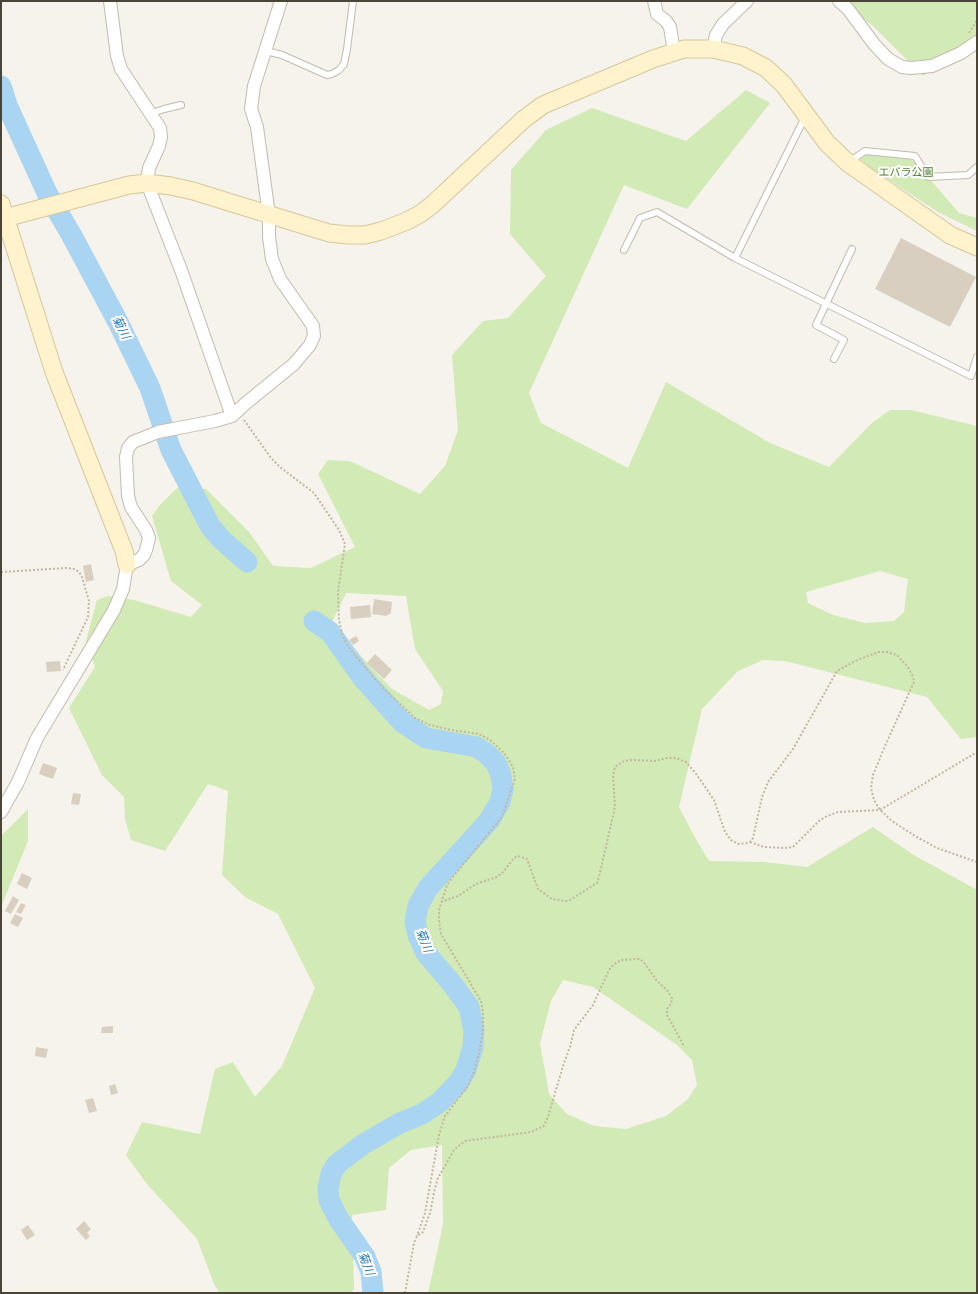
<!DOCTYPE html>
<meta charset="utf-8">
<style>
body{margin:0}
#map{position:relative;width:978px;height:1294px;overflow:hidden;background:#f6f3ec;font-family:"Source Sans 3",sans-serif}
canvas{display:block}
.frame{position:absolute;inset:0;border:2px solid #4b4439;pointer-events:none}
</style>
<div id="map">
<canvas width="978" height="1294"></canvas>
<div class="frame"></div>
</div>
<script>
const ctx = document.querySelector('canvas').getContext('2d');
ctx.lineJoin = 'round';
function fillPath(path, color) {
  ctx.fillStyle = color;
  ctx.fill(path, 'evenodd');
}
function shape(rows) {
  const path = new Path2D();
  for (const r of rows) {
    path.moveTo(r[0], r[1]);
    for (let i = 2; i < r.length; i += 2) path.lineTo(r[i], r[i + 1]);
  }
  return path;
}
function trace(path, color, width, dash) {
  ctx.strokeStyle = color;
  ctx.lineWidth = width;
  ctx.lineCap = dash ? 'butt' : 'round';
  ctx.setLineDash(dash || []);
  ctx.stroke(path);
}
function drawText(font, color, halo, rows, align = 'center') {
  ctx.font = font + ' "Source Sans 3","Noto Sans JP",sans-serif';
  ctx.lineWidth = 4;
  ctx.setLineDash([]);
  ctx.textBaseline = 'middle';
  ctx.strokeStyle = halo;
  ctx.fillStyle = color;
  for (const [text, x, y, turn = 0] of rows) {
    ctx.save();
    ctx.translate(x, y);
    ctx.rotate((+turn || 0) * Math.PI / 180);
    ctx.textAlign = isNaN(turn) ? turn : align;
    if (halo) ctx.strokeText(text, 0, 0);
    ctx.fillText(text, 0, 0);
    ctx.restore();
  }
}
fillPath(shape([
 [840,1,977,1,977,40,923,76,873,26],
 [746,90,770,103,687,209,624,185,529,393,541,423,628,468,666,382,770,443,829,467,873,422,890,410,911,410,977,426,977,737,961,739,927,697,785,661,763,660,738,671,702,709,679,807,693,834,709,861,764,862,807,867,873,827,912,854,977,890,977,1293,428,1293,443,1224,442,1145,411,1150,389,1168,386,1210,352,1215,354,1289,350,1293,220,1293,214,1284,197,1239,146,1183,126,1155,142,1122,200,1134,215,1069,233,1062,255,1097,282,1066,315,988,278,914,245,897,222,875,228,791,208,784,165,851,131,840,125,819,124,797,102,775,69,708,95,667,86,641,97,600,108,596,134,600,191,617,202,605,171,581,152,516,159,506,177,488,206,489,249,532,273,566,311,568,355,547,318,474,328,460,350,461,420,494,445,466,458,430,452,355,483,321,508,318,546,276,510,234,511,170,546,130,592,108,686,141],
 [880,571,908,579,904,612,894,621,865,623,833,615,808,603,806,592],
 [346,593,406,596,415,649,443,691,441,704,429,710,392,689,331,624],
 [563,980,593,987,677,1045,692,1060,697,1085,688,1099,666,1116,626,1129,594,1126,567,1114,549,1094,540,1043,551,1001],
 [862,152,895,156,910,159,916,163,959,213,977,218,977,231,938,212,868,166,853,153],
 [28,809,28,841,1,907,1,836]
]), '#d2eab5');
trace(shape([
 [1,86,7,105,47,193,72,236,118,322,150,388,171,450,210,526,221,539,247,562],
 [314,621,330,632,362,677,402,722,426,738,477,747,487,754,496,763,501,775,503,789,500,802,489,821,428,888,418,906,415,922,418,935,426,953,453,985,469,1007,474,1031,473,1047,466,1070,459,1082,440,1102,422,1114,398,1124,362,1145,337,1164,331,1174,328,1188,329,1200,338,1218,365,1257,371,1272,373,1293]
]), '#a9d4f2', 21);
fillPath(shape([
 [901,238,976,277,950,327,875,289],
 [91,564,94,580,86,582,83,566],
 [374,599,392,602,391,613,386,616,372,614],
 [370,605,371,617,351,619,350,607],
 [356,636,359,641,353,645,349,640],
 [375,654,392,670,384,679,367,663],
 [60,661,61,671,47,672,46,662],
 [43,763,57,768,53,779,39,774],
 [73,793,81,794,79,805,71,804],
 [22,873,32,878,27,889,17,884],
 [13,896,19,900,11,914,5,911],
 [21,903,26,905,21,914,16,912],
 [15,914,23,918,18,927,10,923],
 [113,1026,113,1033,101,1033,102,1027],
 [36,1047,48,1049,46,1058,35,1056],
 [115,1084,118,1093,111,1095,109,1086],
 [93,1098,97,1111,89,1113,85,1100],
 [84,1221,91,1229,87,1233,90,1236,86,1240,76,1229],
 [28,1225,35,1235,27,1240,21,1230]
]), '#d8cfc1');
const lane = shape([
 [266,51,282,55,327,75,332,74,339,70,344,64,347,49,353,1],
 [152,113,164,109,181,105],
 [849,162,865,151,915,156,928,177,968,175,977,167],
 [624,250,640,218,657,212,735,258,971,376,977,357],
 [735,258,805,117],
 [834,359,844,340,816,325,852,249]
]);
const street = shape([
 [110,1,117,56,121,69,160,128,161,137,159,146,149,168,147,183,181,270,232,416],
 [654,1,657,14,666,21,670,27,674,52],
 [839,1,848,9,874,44,888,59,902,67,911,68,932,66,961,53,977,42],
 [713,49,716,35,723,24,747,1],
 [1,812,18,782,37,738,114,610,123,589,127,565,139,560,144,555,146,550,149,538,146,530,131,507,128,496,126,457,128,448,133,442,158,432,215,421,232,416,246,403,294,364,310,345,312,340,314,336,313,326,280,279,272,259,269,237,269,215,257,127,251,109,254,86,281,1]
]);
const secondary = shape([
 [1,204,54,372,124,551,127,565],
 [5,218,129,185,147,183,171,186,193,191,329,233,348,235,365,235,381,231,407,221,420,214,432,205,524,119,543,105,653,59,684,49,713,49,743,56,766,68,784,85,827,143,848,163,950,235,977,247]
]);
trace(lane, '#c2bbae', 8);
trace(street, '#c2bbae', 14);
trace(secondary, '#d6c79b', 19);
trace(shape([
 [969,33,977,20],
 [244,420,271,458,280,467,314,493,339,530,345,544,338,592,339,620,342,634,347,645,357,658,382,687,415,718,430,725,451,730,479,734,490,740,504,753,513,767,515,779,502,817,452,878,447,885,439,910,439,920,441,934,481,1001,483,1013,483,1031,479,1053,474,1072,468,1086,445,1116,439,1135,425,1213,417,1236],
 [1,572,66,568,74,569,79,572,82,577,89,601,88,617,63,670],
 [750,842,764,847,785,848,793,847,820,820,827,816,838,812,880,810,977,752],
 [441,902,458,896,476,884,497,877,504,871,514,858,518,856,527,859,538,889,552,899,566,901,570,900,597,883,599,877,615,807,613,775,615,767,624,761,632,760,655,761,666,758,676,758,686,762,697,775,714,800,725,832,731,840,738,844,747,843,750,842,753,838,762,797,768,782,793,749,837,671,855,661,878,652,887,652,897,655,908,667,913,677,914,682,885,746,873,775,871,788,874,800,880,810,892,821,915,836,937,848,977,862],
 [405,1293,414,1243,417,1236,423,1232,430,1213,435,1188,438,1178,454,1150,465,1141,531,1132,544,1126,548,1117,563,1066,570,1047,574,1030,593,1005,609,970,613,965,621,960,639,959,643,961,657,981,667,990,672,998,671,1004,667,1009,667,1015,684,1046]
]), '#c4b79f', 2, [2, 2]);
trace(lane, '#fff', 6);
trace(street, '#fff', 12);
trace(secondary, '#fff3cd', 17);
drawText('11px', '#4a7f2a', '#fff', [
 ["エバラ公園",906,174]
]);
drawText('italic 12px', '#2e7ab2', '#fff', [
 ["菊川",120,328,63],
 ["菊川",423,941,68],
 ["菊川",365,1264,69]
]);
</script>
